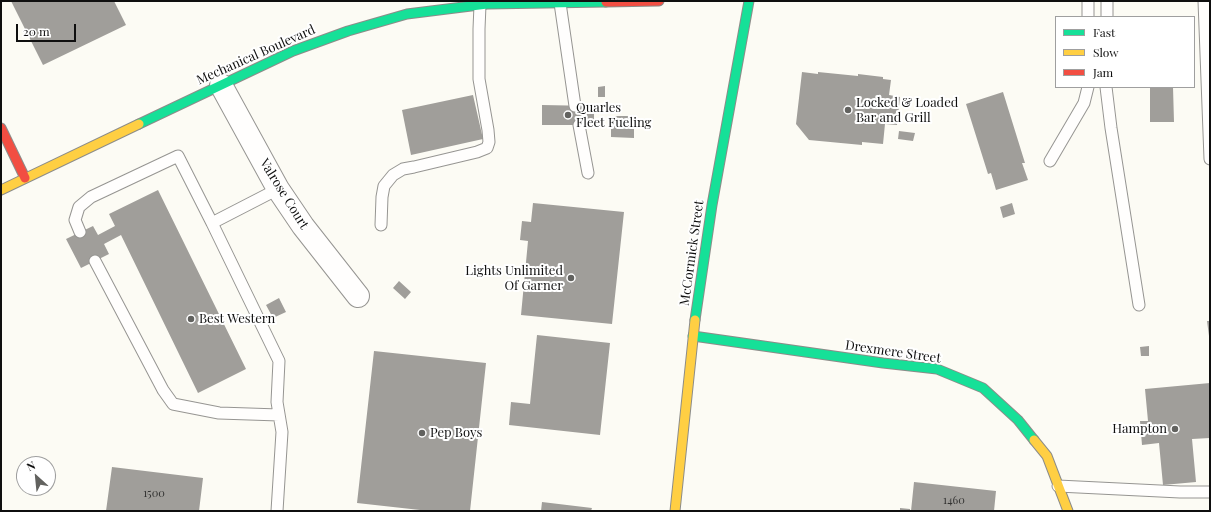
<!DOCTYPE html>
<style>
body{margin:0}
#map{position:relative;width:1211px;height:512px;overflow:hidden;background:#fcfbf4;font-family:"Playfair Display",serif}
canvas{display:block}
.frame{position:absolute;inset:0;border:2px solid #0f0f0f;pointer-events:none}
.legend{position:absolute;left:1055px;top:16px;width:140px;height:72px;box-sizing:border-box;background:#fff;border:1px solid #9f9f9f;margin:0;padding:5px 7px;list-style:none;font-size:12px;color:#0f0f0f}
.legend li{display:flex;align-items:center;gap:8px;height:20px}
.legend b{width:20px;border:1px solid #9f9f9f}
.north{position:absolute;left:16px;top:456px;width:40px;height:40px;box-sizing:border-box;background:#fff;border:1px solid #9f9f9f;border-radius:50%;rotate:333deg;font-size:11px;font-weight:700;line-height:16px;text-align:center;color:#0f0f0f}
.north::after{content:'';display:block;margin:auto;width:14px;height:18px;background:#62625f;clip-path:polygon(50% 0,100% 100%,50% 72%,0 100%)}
.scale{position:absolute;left:16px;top:24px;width:60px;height:18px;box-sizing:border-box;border:2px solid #0f0f0f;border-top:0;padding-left:5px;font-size:12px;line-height:14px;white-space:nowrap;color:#0f0f0f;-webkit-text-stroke:3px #fff;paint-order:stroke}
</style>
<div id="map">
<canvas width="1211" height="512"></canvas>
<div class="frame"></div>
<ul class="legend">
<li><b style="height:5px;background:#16e098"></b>Fast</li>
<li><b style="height:5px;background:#ffcf43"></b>Slow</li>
<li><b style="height:5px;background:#f24e42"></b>Jam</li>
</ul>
<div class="north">N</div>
<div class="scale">20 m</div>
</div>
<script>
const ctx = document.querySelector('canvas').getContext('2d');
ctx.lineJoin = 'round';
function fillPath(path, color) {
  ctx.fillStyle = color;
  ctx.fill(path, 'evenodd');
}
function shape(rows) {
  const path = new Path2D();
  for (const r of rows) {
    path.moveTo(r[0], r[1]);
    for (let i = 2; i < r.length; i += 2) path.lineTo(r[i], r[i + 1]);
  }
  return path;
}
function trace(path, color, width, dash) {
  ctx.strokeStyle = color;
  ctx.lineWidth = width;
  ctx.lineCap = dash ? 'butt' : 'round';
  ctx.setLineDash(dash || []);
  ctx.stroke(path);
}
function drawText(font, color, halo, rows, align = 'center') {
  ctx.font = font + ' "Playfair Display",serif';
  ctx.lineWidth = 4;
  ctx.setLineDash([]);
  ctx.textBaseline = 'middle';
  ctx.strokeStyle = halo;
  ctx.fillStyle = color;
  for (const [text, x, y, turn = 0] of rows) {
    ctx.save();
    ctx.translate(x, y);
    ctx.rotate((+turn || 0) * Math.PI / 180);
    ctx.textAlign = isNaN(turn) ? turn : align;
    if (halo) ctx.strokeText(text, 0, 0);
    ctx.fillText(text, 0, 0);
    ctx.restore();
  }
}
fillPath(shape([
 [11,1,114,1,126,25,43,65],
 [802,72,818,74,818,72,858,76,858,74,883,77,883,79,891,80,889,95,900,97,897,125,885,124,883,144,862,142,862,145,809,140,796,124],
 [605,86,605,97,598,97,598,87],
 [1150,87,1173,87,1174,122,1150,122],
 [1003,92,1025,163,1022,163,1028,180,996,190,991,173,988,174,966,104],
 [473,95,483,139,411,155,402,110],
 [542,105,594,106,594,125,542,125],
 [611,116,634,116,634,138,611,137],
 [899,131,915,133,913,141,898,139],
 [158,190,246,369,198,393,121,235,104,244,109,254,81,268,66,239,93,226,98,235,115,226,109,214],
 [533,203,624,212,612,324,521,315,528,241,520,240,522,221,531,222],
 [1012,203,1015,214,1003,218,1000,207],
 [399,281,411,292,405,299,393,288],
 [279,298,286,312,273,318,266,305],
 [1207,321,1210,321,1210,336,1209,336],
 [537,335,610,343,600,435,509,425,511,402,530,404],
 [1149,346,1149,356,1141,356,1140,347],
 [374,351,486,363,470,511,429,511,357,503],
 [1210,383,1210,438,1192,439,1196,482,1163,485,1159,443,1142,445,1140,421,1148,421,1145,389],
 [112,467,203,478,199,511,106,511],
 [914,482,996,491,994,511,911,511],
 [542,502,592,508,591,511,541,511],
 [900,508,910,509,910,511,900,511]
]), '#a09e9a');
const lane = shape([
 [1088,1,1088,17],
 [1204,1,1210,159],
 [560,3,575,106],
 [1107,17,1107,1],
 [1106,87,1111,128,1139,305],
 [579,125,588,173],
 [1050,161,1084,103,1088,87],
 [381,225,382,197,384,186,393,175,403,169,414,167,477,152,487,148,489,142,488,130,479,79,479,29,480,5],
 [80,232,75,220,79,207,91,197,178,156,212,223],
 [95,261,163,390,173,404,219,413,279,415],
 [1058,486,1180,492,1210,492],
 [277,511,282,432,277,402,279,361,212,223,278,189]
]);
const street = shape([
 [221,85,278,189,303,226,358,296]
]);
const fast = shape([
 [139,124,293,51,348,31,407,14,487,4,606,2],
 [695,320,712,205,749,1],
 [693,336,883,363,937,369,983,388,1018,420,1034,440]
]);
const slow = shape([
 [1,190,139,124],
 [1034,440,1047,456,1068,511],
 [675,511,695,320]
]);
const jam = shape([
 [606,2,659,1],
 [1,128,25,178]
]);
trace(lane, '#969592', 13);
trace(street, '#969592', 24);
trace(fast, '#8c8c89', 11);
trace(slow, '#8c8c89', 11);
trace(jam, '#8c8c89', 11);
trace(lane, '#fffefd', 11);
trace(street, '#fffefd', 22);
trace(fast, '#16e098', 9);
trace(slow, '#ffcf43', 9);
trace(jam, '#f24e42', 9);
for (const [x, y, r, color] of [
 [848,110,4,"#62625f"],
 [568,115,4,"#62625f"],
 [571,278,4,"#62625f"],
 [191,319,4,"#62625f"],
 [1175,429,4,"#62625f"],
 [422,433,4,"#62625f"]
]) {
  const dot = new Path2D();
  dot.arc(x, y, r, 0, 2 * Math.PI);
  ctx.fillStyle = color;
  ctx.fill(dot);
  trace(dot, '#fff', 1.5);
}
drawText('11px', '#333332', null, [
 ["1500",154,494],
 ["1460",954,501]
]);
drawText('13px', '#0f0f0f', '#fff', [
 ["Mechanical Boulevard",256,55,-24],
 ["Valrose Court",284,194,58],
 ["McCormick Street",692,253,-82],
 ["Drexmere Street",893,352,8]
]);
drawText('13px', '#0f0f0f', '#fff', [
 ["Locked & Loaded",856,103],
 ["Bar and Grill",856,118],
 ["Quarles",576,108],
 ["Fleet Fueling",576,123],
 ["Lights Unlimited",563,271,"right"],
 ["Of Garner",563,286,"right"],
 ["Best Western",199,319],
 ["Hampton",1167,429,"right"],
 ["Pep Boys",430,433]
], 'left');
</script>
